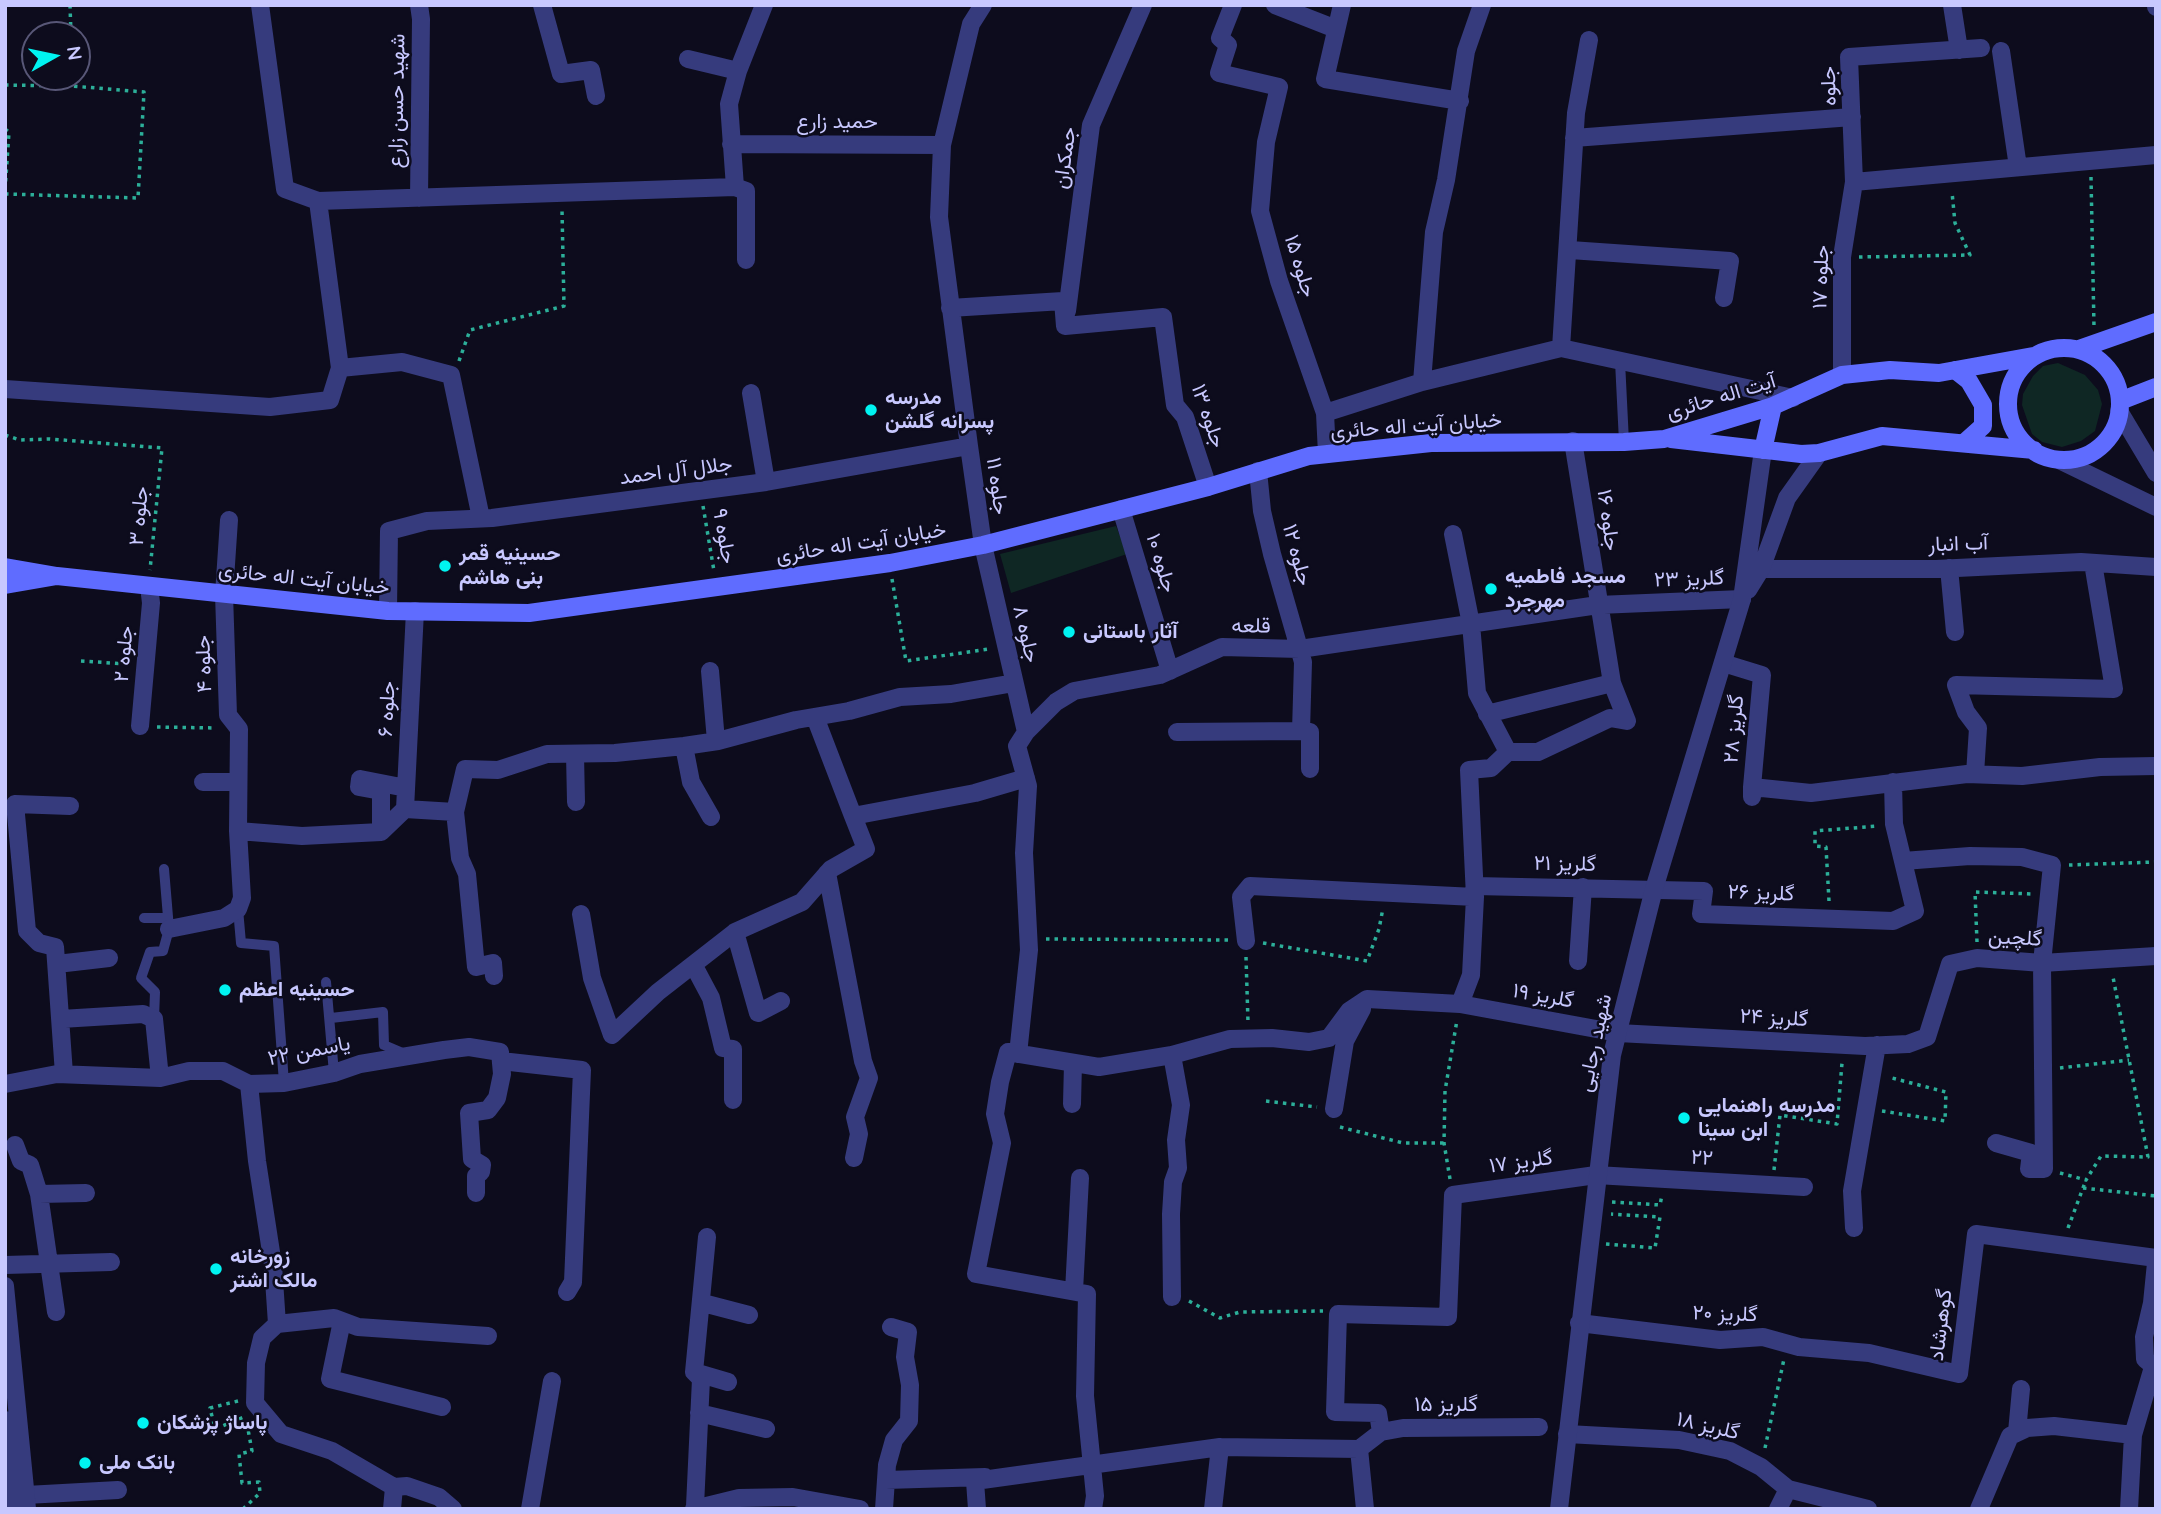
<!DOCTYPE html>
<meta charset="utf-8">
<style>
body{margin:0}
#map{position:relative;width:2161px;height:1514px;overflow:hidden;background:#0d0c1d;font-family:Quicksand,sans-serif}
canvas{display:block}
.frame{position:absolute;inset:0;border:7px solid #c8c8ff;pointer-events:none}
.north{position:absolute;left:21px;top:21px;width:70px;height:70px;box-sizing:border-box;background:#0d0c1d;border:2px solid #585777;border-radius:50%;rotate:81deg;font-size:19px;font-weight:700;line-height:28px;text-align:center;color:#c8c8ff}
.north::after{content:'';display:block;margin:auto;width:24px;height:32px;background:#00f3f1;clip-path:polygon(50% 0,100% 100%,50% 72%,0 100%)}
</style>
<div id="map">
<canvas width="2161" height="1514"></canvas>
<div class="frame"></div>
<div class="north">N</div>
</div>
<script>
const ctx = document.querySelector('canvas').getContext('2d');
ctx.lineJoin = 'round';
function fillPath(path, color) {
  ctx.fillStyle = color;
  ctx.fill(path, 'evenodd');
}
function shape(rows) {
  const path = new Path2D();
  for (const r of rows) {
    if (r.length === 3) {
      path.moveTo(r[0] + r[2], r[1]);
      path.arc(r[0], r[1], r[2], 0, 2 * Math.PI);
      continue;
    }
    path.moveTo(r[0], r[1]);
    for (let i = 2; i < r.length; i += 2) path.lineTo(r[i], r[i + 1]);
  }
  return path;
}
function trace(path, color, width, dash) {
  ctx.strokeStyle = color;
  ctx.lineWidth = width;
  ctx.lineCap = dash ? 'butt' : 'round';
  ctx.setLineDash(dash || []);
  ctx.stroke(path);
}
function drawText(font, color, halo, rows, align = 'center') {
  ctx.font = font + ' Quicksand,Vazirmatn,sans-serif';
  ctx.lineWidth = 5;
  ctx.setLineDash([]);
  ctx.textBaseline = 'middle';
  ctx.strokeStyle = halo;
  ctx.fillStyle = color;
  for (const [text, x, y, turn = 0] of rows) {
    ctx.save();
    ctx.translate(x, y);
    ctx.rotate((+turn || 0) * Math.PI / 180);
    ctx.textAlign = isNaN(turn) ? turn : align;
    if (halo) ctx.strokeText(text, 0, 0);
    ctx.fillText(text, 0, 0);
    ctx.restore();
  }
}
fillPath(shape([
 [2058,363,2085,375,2098,390,2102,404,2095,431,2081,441,2062,447,2042,442,2032,434,2022,405,2023,394,2033,376,2043,366],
 [1116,526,1127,554,1011,593,1000,554]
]), '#0f2724');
trace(shape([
 [70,5,71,35],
 [5,85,72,86],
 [5,129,9,132,5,191],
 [2091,177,2094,327],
 [5,194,138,198,144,92,72,86,72,77],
 [1859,257,1970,255,1955,223,1952,192],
 [459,361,470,330,564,306,562,210],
 [5,435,20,440,50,439,162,448,150,570],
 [703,506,714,571],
 [892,579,906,661,989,649],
 [81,661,127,664],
 [157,727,216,728],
 [2069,865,2156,862],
 [1829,901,1826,847,1815,846,1815,831,1878,826],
 [1046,939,1228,940],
 [1977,942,1975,892,2033,894],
 [1263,943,1367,961,1379,929,1383,908],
 [1246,957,1248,1022],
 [2060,1068,2129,1060],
 [1266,1101,1317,1107],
 [1882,1111,1945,1121,1946,1092,1888,1077],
 [1340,1127,1403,1143,1444,1143],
 [1774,1170,1780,1115,1837,1124,1842,1063],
 [2060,1173,2086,1180,2101,1156,2148,1157,2113,977],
 [1450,1179,1444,1143,1445,1091,1457,1020],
 [2083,1188,2156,1196],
 [1612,1202,1660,1205,1662,1195],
 [2068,1228,2086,1180],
 [1606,1244,1655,1248,1660,1217,1611,1214],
 [1189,1301,1220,1318,1240,1312,1323,1311],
 [238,1401,210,1408,215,1429,244,1417],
 [1765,1448,1784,1359],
 [243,1509,260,1493,259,1482,242,1483,239,1454,252,1451,247,1424]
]), '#2caf99', 3.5, [3.5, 5]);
trace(shape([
 [1620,361,1624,442],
 [238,909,241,943,274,946,284,1083],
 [144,918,168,918],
 [326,982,334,1073],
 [331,1018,383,1012,384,1045,405,1054],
 [154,1019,155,992,141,978,150,952,163,951,169,929,164,869]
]), '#363b7d', 10);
trace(shape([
 [260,5,285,189,318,201],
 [542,5,561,74,591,70,596,96],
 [1233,5,1220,38,1228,45,1219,73,1279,87,1266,142,1260,211,1279,281,1325,413,1327,454],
 [1275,5,1336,29],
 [1342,5,1325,79,1460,101],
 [1952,5,1959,50],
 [2156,5,2156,7],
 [2001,51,2018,167],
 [688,59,738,71],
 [1574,138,1852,117],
 [731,144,942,145,939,217,969,446,983,545,1026,732],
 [942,145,971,24,983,5],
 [1854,182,2156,155],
 [419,198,421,19,419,5],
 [1570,250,1730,261,1724,298],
 [746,260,746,191,735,187,729,104,738,71,764,5],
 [950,308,1063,301,1065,326,1163,317,1175,405,1185,417,1208,487],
 [1067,311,1091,125,1143,5],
 [1561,348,1576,113,1589,40],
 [1842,375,1842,257,1854,182,1849,57,1981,48],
 [1422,382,1434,232,1446,180,1466,51,1482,5],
 [5,389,270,407,330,400,340,368],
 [751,393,766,482],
 [1325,413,1422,382,1561,348,1793,398],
 [1258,471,1262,511,1272,554,1303,662,1301,731,1310,732,1310,769],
 [1121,509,1170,671],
 [481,518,451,375,402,362,340,368,318,201,735,187],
 [229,520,224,594,228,715,239,729,238,831,302,836,381,832,405,809],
 [1453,534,1471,624,1477,693,1508,752],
 [1949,568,1955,632],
 [1761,569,1936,569,2081,562,2156,567],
 [388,611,389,531,427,521,492,518,766,482,969,446],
 [1723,663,1762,675,1752,787],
 [710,671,716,741],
 [1487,714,1612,683],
 [815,717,853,816,975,793,1026,778],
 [140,726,151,603,149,586],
 [1177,732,1301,731],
 [684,746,691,782,711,817],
 [575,754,576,802],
 [1975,774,1978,728,1966,712,1956,685,2114,689,2093,563],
 [203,782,238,782],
 [1752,797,1752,787,1811,793,1967,774,2022,776,2100,767,2156,766],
 [405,809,455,812,465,769,498,770,547,754,615,753,684,746,718,741,796,720,849,711,900,697,951,694,1014,683],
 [405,809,415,611],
 [455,812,460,858,467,874,476,967,493,963,494,976],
 [381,832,381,791,359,787,360,779,406,788],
 [1903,861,1970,856,2022,857,2052,865,2042,963,2044,1169,2029,1169,2031,1153,1996,1143],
 [827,873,863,1061,869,1078,855,1117,859,1134,854,1158],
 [1475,886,1704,891,1701,914,1893,921,1915,911,1894,824,1893,782],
 [581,914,592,978,612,1035,658,992,735,932,802,902,831,869,866,849,853,816],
 [169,929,224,918,238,909,242,898,238,831],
 [735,932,758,1013,781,1001],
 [1246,941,1241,897,1250,886,1475,897],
 [1578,961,1583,887],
 [57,964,109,958],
 [694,966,711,998,723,1048,733,1049,733,1100],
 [1460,1004,1471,975,1475,897,1469,770,1491,768,1508,752,1538,752,1610,718,1627,721,1612,683,1573,441],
 [61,1019,143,1014,154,1019,160,1078],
 [1018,1054,1029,950,1024,853,1028,786,1017,746,1026,732,1056,702,1074,691,1160,675,1222,647,1300,649,1598,605,1742,599],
 [501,1061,582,1070,573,1282,567,1292],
 [64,1074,55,947,39,943,27,931,15,804,70,806],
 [5,1084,57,1074,160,1078,189,1071,223,1071,249,1084,284,1083,334,1073,360,1064,444,1050,469,1047,500,1052,502,1074,497,1098,488,1110,469,1113,472,1159,482,1165,481,1172,476,1176,476,1193],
 [249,1084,257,1161,273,1265,277,1324,262,1338,256,1363,255,1403,281,1434,332,1451,394,1487,407,1486,439,1497,453,1509],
 [1072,1104,1073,1063],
 [1334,1109,1345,1041,1362,1009],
 [15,1145,21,1161,30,1165,39,1194,56,1312],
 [39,1194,86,1193],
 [1854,1228,1852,1191,1877,1045],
 [2156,1263,2152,1303,2144,1337,2145,1359,2156,1368],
 [5,1265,111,1262],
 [1074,1291,1080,1178],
 [1172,1297,1171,1214,1173,1182,1178,1168,1176,1140,1181,1105,1172,1055,1230,1039,1272,1038,1309,1042,1329,1038,1349,1011,1367,999,1460,1004,1618,1033,1865,1046,1908,1044,1927,1037,1950,964,1977,958,2042,963,2156,956],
 [703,1303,749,1315],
 [342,1321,330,1379,442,1407],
 [1579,1323,1720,1340,1763,1337,1799,1347,1869,1353,1959,1374,1976,1234,2156,1258],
 [277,1324,334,1318,358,1327,488,1336],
 [694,1372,728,1382],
 [699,1413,766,1429],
 [1381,1432,1378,1413,1335,1412,1338,1314,1448,1317,1453,1195,1596,1175,1804,1187],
 [2017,1432,2021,1389],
 [1567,1434,1679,1440,1730,1451,1761,1467,1788,1489,1868,1509],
 [1359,1449,1381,1432,1403,1428,1539,1427],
 [886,1480,985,1477],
 [26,1495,118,1490],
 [695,1506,701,1379,694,1372,707,1237],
 [392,1509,394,1487],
 [530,1509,552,1381],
 [694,1509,739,1498,793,1497,860,1509],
 [884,1509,887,1465,894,1440,909,1421,910,1385,905,1357,908,1332,891,1327],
 [977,1509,975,1481,1220,1447,1359,1449,1365,1509],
 [1093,1509,1095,1496,1085,1396,1087,1294,976,1274,1002,1143,995,1114,1000,1082,1008,1052,1099,1067,1172,1055],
 [1213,1509,1220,1447],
 [1778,1509,1788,1489],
 [1979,1509,2010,1436,2027,1428,2054,1426,2133,1435,2153,1367],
 [2129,1509,2133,1435]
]), '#363b7d', 18);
trace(shape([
 [2119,411,2156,473],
 [2061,461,2156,507],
 [1748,590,1761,569,1787,498,1819,453],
 [5,1286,27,1509],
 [5,1420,13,1509],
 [1559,1509,1612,1055,1654,889,1742,599,1763,450]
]), '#363b7d', 18);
trace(shape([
 [2064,404,56],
 [2079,349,2156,322],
 [1955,370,1969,381,1983,405,1983,426,1964,443],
 [2120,401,2156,387],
 [1671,439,1801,454,1819,453,1882,436,2034,450],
 [1763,450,1773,406],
 [5,567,57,576,5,585],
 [57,576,388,611,529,613,890,563,983,545,1208,487,1309,456,1431,443,1624,442,1664,439,1773,406,1842,375,1890,370,1939,373,2033,356]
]), '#5f6cff', 18);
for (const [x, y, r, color] of [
 [871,410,7,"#00f3f1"],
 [445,566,7,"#00f3f1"],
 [1491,589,7,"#00f3f1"],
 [1069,632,7,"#00f3f1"],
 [225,990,7,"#00f3f1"],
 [1684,1118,7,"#00f3f1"],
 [216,1269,7,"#00f3f1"],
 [143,1423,7,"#00f3f1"],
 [85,1463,7,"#00f3f1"]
]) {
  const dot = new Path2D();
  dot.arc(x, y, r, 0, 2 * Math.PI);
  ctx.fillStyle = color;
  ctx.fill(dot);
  trace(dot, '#0d0c1d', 2.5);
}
drawText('21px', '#c8c8ff', '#0d0c1d', [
 ["جلوه",1829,86,-91],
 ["شهید حسن زارع",397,101,-89],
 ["حمید زارع",837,122],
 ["جمکران",1065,158,-82],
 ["جلوه ۱۵",1300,266,73],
 ["جلوه ۱۷",1821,277,-88],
 ["آیت اله حائری",1721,397,-17],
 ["جلوه ۱۳",1208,416,71],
 ["خیابان آیت اله حائری",1416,426,-4],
 ["جلال آل احمد",676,471,-7],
 ["جلوه ۱۱",997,486,82],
 ["جلوه ۳",139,516,-85],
 ["جلوه ۱۶",1608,520,82],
 ["جلوه ۹",724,536,80],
 ["خیابان آیت اله حائری",861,543,-9],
 ["آب انبار",1958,544,-2],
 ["جلوه ۱۲",1297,555,75],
 ["جلوه ۱۰",1161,563,73],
 ["خیابان آیت اله حائری",304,579,6],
 ["گلریز ۲۳",1689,579,-2],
 ["قلعه",1251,626,1],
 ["جلوه ۸",1026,634,77],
 ["جلوه ۲",124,654,-85],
 ["جلوه ۴",204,664,-92],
 ["جلوه ۶",387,709,-87],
 ["گلریز ۲۸",1734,729,-85],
 ["گلریز ۲۱",1565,864,1],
 ["گلریز ۲۶",1761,893,2],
 ["گلچین",2015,938,3],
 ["گلریز ۱۹",1543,996,10],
 ["گلریز ۲۴",1774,1018,3],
 ["شهید رجایی",1595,1043,-78],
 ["یاسمن ۲۲",309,1051,-11],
 ["۲۲",1702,1158,4],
 ["گلریز ۱۷",1521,1162,-8],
 ["گلریز ۲۰",1725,1314,2],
 ["گوهرشاد",1941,1325,-83],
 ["گلریز ۱۵",1446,1405],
 ["گلریز ۱۸",1708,1426,13]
]);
drawText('bold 21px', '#c8c8ff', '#0d0c1d', [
 ["مدرسه",885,398],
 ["پسرانه گلشن",885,422],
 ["حسینیه قمر",459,554],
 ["بنی هاشم",459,578],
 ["مسجد فاطمیه",1505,577],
 ["مهرجرد",1505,601],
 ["آثار باستانی",1083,632],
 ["حسینیه اعظم",239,990],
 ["مدرسه راهنمایی",1698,1106],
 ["ابن سینا",1698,1130],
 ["زورخانه",230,1257],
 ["مالک اشتر",230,1281],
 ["پاساژ پزشکان",157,1423],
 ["بانک ملی",99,1463]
], 'left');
</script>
